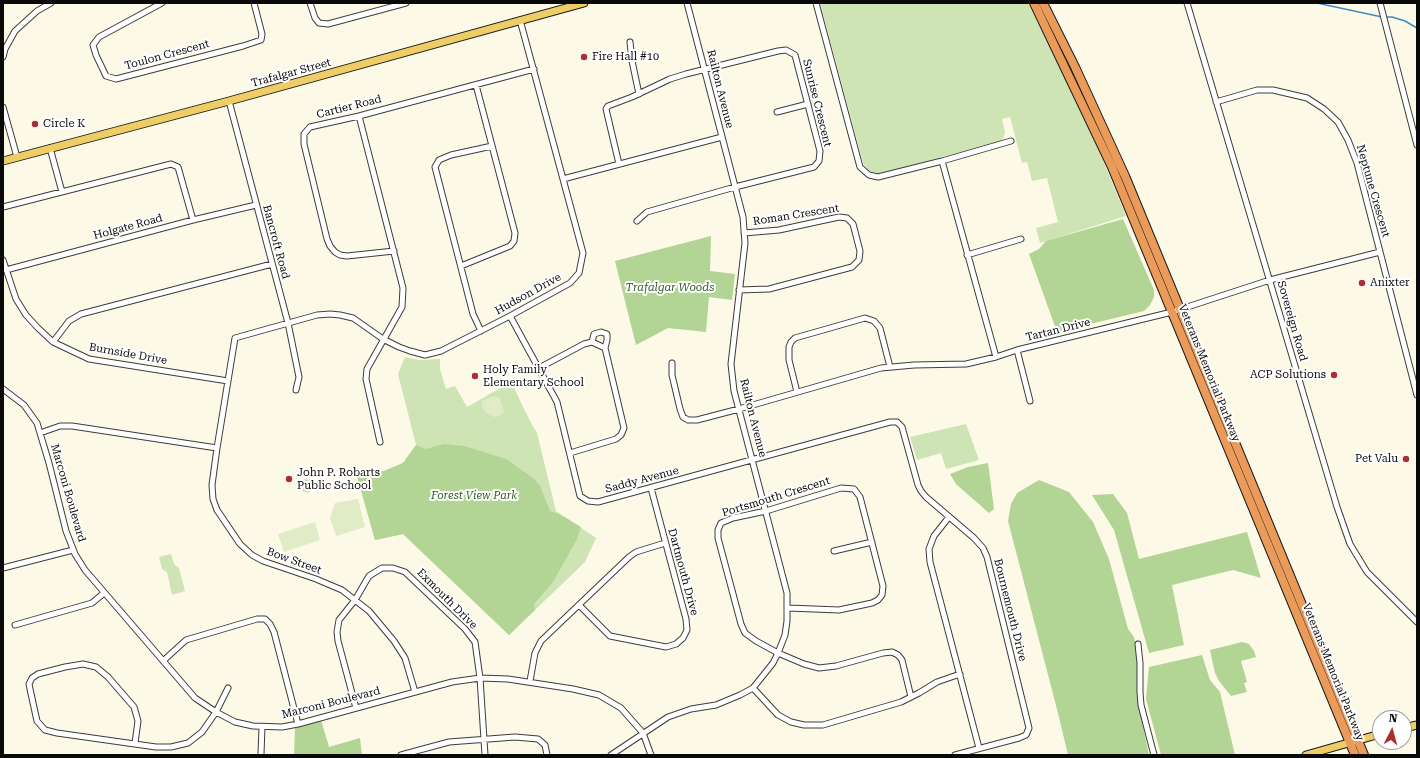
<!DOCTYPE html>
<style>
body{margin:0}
#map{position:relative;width:1420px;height:758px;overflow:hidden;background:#fdf9e7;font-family:"Roboto Serif",serif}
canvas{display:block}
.frame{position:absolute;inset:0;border:4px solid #090909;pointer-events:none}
.north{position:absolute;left:1372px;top:710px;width:40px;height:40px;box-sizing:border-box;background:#fff;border:1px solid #9d9d9d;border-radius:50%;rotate:6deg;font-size:11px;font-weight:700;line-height:16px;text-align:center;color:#090909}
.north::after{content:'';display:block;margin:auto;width:14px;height:18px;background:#ae2d33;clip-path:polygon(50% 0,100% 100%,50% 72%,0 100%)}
</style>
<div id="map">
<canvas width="1420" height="758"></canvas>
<div class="frame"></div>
<div class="north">N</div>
</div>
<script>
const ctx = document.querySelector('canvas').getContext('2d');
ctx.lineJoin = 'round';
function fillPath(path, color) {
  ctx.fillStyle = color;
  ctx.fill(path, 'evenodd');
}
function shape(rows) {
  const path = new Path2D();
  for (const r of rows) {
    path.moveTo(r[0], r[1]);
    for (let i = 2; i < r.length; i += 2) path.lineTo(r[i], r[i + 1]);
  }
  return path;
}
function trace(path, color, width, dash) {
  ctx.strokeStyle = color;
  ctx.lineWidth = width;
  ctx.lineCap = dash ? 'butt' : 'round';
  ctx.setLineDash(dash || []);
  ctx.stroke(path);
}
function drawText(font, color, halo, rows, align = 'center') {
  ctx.font = font + ' "Roboto Serif",serif';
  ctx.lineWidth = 4;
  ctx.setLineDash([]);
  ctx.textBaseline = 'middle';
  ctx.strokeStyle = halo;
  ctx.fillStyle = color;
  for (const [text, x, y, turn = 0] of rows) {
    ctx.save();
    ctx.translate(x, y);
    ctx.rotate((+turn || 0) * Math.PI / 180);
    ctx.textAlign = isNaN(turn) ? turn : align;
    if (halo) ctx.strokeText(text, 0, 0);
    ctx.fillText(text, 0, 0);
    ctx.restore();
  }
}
fillPath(shape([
 [820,3,1028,3,1076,101,1102,158,1126,216,1040,243,1036,228,1058,222,1047,178,1032,181,1027,162,1022,163,1010,117,1002,119,1005,131,1004,137,1001,141,880,174,870,171,864,165,861,155],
 [405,357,419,360,440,359,440,369,446,389,455,386,467,407,511,382,532,425,537,433,556,511,596,538,585,562,509,635,403,534,375,540,355,469,364,472,384,471,403,463,416,445,398,374],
 [966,424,979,460,946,469,941,453,917,460,910,437],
 [304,479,311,480,309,493,302,491],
 [171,554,174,564,179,568,185,591,172,595,167,572,162,569,159,557]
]), '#cee4b5');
fillPath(shape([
 [1123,219,1154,290,1154,297,1150,305,1144,311,1057,332,1029,254,1039,249,1046,241],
 [711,236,710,271,735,274,732,300,709,297,706,332,668,328,636,345,615,261],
 [444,444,464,446,506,459,533,478,540,486,550,511,561,515,581,527,576,541,553,582,534,604,535,610,509,635,403,534,375,540,355,469,364,472,384,471,403,463,416,445,426,449],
 [988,463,994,509,989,513,956,484,950,474,968,467],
 [1039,480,1069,492,1093,522,1109,559,1128,629,1134,637,1137,652,1138,702,1149,755,1068,755,1059,717,1008,521,1011,504,1017,493],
 [1113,494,1127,513,1139,559,1247,532,1261,578,1233,570,1172,585,1184,645,1149,653,1114,530,1092,495],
 [1242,642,1249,644,1254,651,1256,657,1241,661,1247,682,1244,683,1247,692,1231,696,1219,681,1215,673,1210,650],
 [1202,655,1210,680,1220,692,1235,755,1161,755,1146,699,1149,667],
 [321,720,329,747,360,738,362,755,294,755,295,727]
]), '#b2d495');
fillPath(shape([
 [494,396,500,398,504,411,500,416,494,417,485,412,482,406,482,401],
 [358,499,365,527,336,536,330,518,335,503],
 [315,522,320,540,284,552,278,534]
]), '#dfecc6');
trace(shape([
 [1317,3,1382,17],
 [1386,17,1392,17,1405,21,1417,28]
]), '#3c8ec2', 1.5);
const minor = shape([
 [162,3,99,37,93,45,96,55,106,76,116,79,243,46,261,40,262,34,254,3],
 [310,3,315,18,319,23,328,24,406,3],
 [816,3,860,167,869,175,878,177,942,161,1011,141],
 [1187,3,1337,507,1350,544,1367,572,1417,622],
 [1380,3,1417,145],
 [630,42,632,61,639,94],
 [3,57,5,49,15,31,37,11,51,3],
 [229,101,288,323,299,377,296,390],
 [1216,102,1257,90,1273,90,1307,98,1324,109,1338,122,1348,140,1357,163,1417,395],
 [3,107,17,157],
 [777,112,808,104],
 [359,116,403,288,402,307,367,369,366,379,380,442],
 [50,148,62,192],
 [942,161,996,357],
 [619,164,606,109,608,106,632,97,670,79,686,74,778,51,786,50,795,55,820,151,819,161,814,167,735,187,647,212,637,221],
 [563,179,722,137],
 [3,207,171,164,178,167,193,220],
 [394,251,347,256,340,255,335,252,330,246,327,239,304,144,304,134,310,127,359,116,534,69],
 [967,255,1021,239],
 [3,260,16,299,26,315,38,328,53,342,89,359,228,381],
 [461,266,510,246,514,241,515,233,476,85],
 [6,270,193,220,256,205],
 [739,290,769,289,852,267,859,260,860,251,853,224,847,218,839,217,779,230,744,233],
 [510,316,557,402,580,496,588,501,598,502,890,422,897,422,902,427,918,485,921,491,926,497,974,538,983,548,987,557,1029,728,1026,735,1019,738,955,755],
 [481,331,473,314,435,167,439,160,451,155,492,146],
 [53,342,69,321,81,314,272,264],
 [592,342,594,334,601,332,607,334,607,340,605,348],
 [1017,350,1030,401],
 [672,363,672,375,680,409,683,417,688,420,697,420,739,409,881,368,914,365,966,364,996,357,1017,350,1172,312,1270,280,1380,252],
 [539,368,584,344,592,342,605,348,624,428,621,435,616,439,570,453],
 [3,389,24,405,37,423,49,463,66,531,75,554,85,570,195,698,216,712,235,722,253,726,282,727,298,724,452,682,480,678,508,679,573,689,599,695,621,708,643,733,651,755],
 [797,392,789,360,789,347,791,342,795,338,865,318,874,321,880,328,890,367],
 [40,433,60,426,72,426,217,448],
 [949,517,934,536,929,549,930,562,979,748],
 [834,551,872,542],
 [3,568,73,550],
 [579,605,610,636,666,647,676,644,683,638,687,630,686,619,651,488],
 [788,608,839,610,872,603,878,600,882,595,883,586,860,497,854,489,841,488,766,511,733,518,721,523,718,530,718,538,741,624,745,633,756,641,778,653,804,664,819,668,836,666,883,653,892,652,898,655,902,660,911,697],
 [15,625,92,603,104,593],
 [1138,644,1140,663,1140,692,1141,705,1154,755],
 [163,661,186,640,257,619,265,619,270,624,274,632,298,724],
 [530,681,535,653,541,641,629,557,636,552,665,543],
 [753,688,778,715,791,722,804,725,823,725,901,702,919,693,937,682,960,674],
 [415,692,405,658,394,641,369,611,342,590,316,579,263,561,252,555,240,544,217,510,213,499,212,485,217,448,235,338,317,315,330,314,340,315,353,318,383,339,399,347,410,351,425,355,441,351,510,316,570,283,579,273,583,253,520,20],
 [356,708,338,641,337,632,339,620,355,600,369,576,382,568,393,568,405,572,465,629,475,642,480,678,485,755],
 [135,743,138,721,134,707,108,677,96,667,83,664,65,667,38,674,32,678,29,684,30,689,37,721,45,730,57,733,156,747,171,747,188,743,202,732,216,712,228,688],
 [261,754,262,727],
 [401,755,449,742,515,737,538,739,545,745,547,755],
 [611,755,668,717,691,709,716,705,740,695,753,688,773,663,778,653,785,635,787,621,787,593,734,391,731,364,745,243,743,217,687,3]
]);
const major = shape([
 [3,161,229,101,584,3],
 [1404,728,1417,725],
 [1306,755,1380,734]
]);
const highway = shape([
 [1034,3,1112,167,1355,755],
 [1043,3,1075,67,1125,176,1364,755]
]);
trace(minor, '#3c3c3c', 7);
trace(major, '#1a1a1a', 9);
trace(highway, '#1a1a1a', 10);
trace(minor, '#fff', 5);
trace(major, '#efcd66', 7);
trace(highway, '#ea9a59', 8);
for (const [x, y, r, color] of [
 [584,57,4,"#ae2d33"],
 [35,124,4,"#ae2d33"],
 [1362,283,4,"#ae2d33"],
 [1334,375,4,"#ae2d33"],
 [475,376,4,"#ae2d33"],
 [1406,459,4,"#ae2d33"],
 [289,479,4,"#ae2d33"]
]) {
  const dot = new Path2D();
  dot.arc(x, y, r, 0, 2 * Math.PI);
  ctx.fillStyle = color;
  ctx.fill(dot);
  trace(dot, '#fff', 1.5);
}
drawText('11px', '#090909', '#fff', [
 ["Toulon Crescent",167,55,-15],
 ["Trafalgar Street",291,73,-15],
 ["Railton Avenue",720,89,76],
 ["Sunrise Crescent",817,103,76],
 ["Cartier Road",349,107,-14],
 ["Neptune Crescent",1373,191,74],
 ["Roman Crescent",796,215,-9],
 ["Holgate Road",128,227,-15],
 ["Bancroft Road",276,242,75],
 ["Hudson Drive",528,294,-29],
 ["Sovereign Road",1292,321,74],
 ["Tartan Drive",1058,330,-14],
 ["Burnside Drive",128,354,10],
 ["Veterans Memorial Parkway",1209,373,68],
 ["Railton Avenue",753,418,76],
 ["Saddy Avenue",642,480,-15],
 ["Marconi Boulevard",68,493,74],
 ["Portsmouth Crescent",776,497,-17],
 ["Bow Street",294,561,20],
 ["Dartmouth Drive",683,572,75],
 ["Exmouth Drive",447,599,45],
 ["Bournemouth Drive",1010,610,76],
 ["Veterans Memorial Parkway",1333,672,68],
 ["Marconi Boulevard",331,703,-14]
]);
drawText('11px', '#090909', '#fff', [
 ["Fire Hall #10",592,57],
 ["Circle K",43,124],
 ["Anixter",1370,283],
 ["Holy Family",483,370],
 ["Elementary School",483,383],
 ["ACP Solutions",1326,375,"right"],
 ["Pet Valu",1398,459,"right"],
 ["John P. Robarts",297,473],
 ["Public School",297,486]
], 'left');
drawText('italic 11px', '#2c5b20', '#fff', [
 ["Trafalgar Woods",670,288],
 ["Forest View Park",474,496]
]);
</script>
